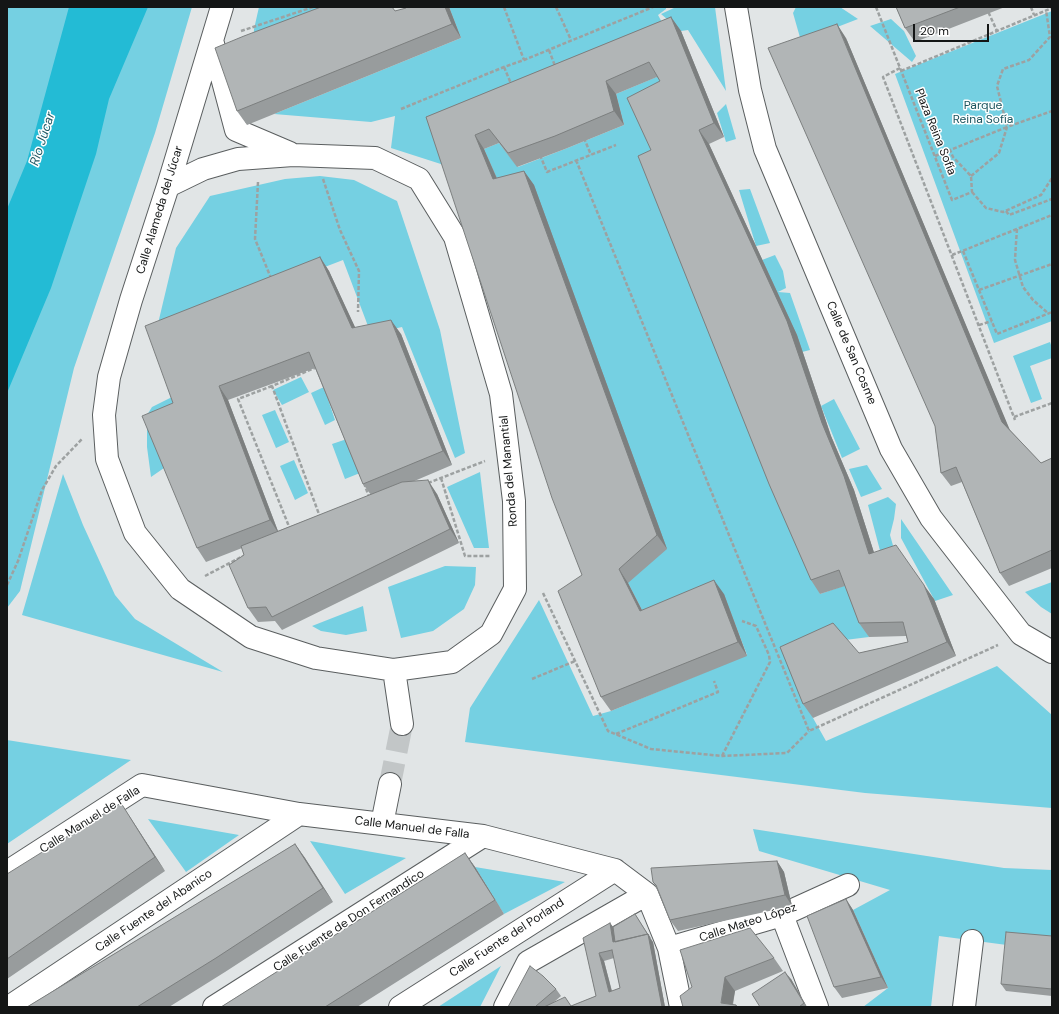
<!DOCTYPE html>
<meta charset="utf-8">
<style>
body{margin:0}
#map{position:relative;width:1059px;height:1014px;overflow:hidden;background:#e1e5e6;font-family:"DM Sans",sans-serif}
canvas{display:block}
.frame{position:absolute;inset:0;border:8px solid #141616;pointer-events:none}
.scale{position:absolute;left:913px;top:24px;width:76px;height:18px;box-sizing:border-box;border:2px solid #141616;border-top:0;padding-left:5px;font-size:12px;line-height:14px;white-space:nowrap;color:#141616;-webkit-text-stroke:3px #fff;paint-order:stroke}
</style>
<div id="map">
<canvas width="1059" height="1014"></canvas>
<div class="frame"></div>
<div class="scale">20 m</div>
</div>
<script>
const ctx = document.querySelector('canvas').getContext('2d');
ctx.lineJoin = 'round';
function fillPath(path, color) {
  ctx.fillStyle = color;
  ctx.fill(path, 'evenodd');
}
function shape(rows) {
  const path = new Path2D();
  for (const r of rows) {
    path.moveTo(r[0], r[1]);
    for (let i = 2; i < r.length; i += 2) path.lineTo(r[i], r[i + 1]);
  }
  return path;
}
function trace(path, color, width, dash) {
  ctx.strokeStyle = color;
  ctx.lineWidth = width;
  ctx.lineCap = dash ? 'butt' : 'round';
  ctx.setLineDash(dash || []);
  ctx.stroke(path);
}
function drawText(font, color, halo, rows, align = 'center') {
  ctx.font = font + ' "DM Sans",sans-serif';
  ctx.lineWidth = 3;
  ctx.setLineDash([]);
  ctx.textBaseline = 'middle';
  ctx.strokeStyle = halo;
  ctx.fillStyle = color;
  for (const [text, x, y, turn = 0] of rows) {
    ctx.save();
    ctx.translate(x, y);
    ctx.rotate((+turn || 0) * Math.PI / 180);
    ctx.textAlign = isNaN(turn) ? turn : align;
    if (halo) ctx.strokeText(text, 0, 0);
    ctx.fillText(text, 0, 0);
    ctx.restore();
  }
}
fillPath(shape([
 [7,7,192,7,155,133,74,368,20,591,7,608],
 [259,7,352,7,253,49,254,29],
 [449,7,666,7,666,9,658,15,669,35,447,166,391,148,395,116,371,122,274,114,461,38],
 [676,7,715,7,726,91,688,30,681,31,661,14],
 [796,7,840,7,858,19,801,41,793,13],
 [1052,11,1052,321,994,343,895,74],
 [891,19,904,31,916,56,912,62,870,26],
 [659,76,820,594,849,584,869,637,845,640,790,661,813,718,826,741,997,666,1052,715,1052,808,865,793,657,767,465,742,470,708,539,600,593,716,611,711,747,655,725,598,649,624,628,583,503,193,484,149,499,143,518,167,565,149,624,125,616,94],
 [726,104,736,139,726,142,717,113],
 [320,176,354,180,397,201,440,330,465,453,455,458,402,327,371,334,343,260,156,332,176,248,210,196,285,179],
 [750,189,770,243,756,246,739,190],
 [775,255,783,271,786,288,778,292,790,293,810,350,802,352,762,260],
 [1050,342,1052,348,1052,358,1030,366,1042,399,1031,403,1013,356],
 [301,377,309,392,282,405,273,390],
 [324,387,335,420,325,425,311,393],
 [172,397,180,416,164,468,151,477,147,447,147,415,152,407],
 [834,399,860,449,842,458,821,406],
 [275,410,289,442,276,448,262,415],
 [347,439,360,473,345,479,332,444],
 [294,460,308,493,295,500,280,466],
 [867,465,882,489,861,497,849,469],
 [480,472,489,548,474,548,447,487],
 [63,474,83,525,115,595,135,619,223,672,22,615],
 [888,497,896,504,894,519,890,535,896,556,883,562,868,505],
 [901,519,953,595,935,601,901,538],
 [445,566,476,567,475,585,464,609,433,631,401,638,388,587],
 [1052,582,1052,614,1041,607,1025,592],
 [363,606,367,631,346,635,321,631,312,626],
 [7,740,131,760,7,844],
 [148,819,239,835,186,872],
 [753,829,1004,868,1052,870,1052,951,939,936,931,1007,863,1007,888,988,853,910,890,890,759,851],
 [310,841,406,858,345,894],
 [475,867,565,882,504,914],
 [501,966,480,1007,438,1007]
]), '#75d0e2');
fillPath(shape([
 [69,7,148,7,109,99,96,154,51,288,7,393,7,209,27,161]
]), '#23bbd5');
trace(shape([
 [390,784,402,724]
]), '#c2c6c7', 22, [22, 11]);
const street = shape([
 [736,7,750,90,765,149,891,449,931,518,1021,634,1052,652],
 [212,40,236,130,290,153],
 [168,186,203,169,238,159,293,155,375,158,419,179,455,237,501,394,514,501,515,589,491,634,452,662,394,670,316,658,251,637,180,589,135,533,107,459,104,415,109,377,131,300,168,186,222,7],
 [394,670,402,724],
 [382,824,390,784],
 [7,872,142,785,299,814,483,836,615,870,647,894,669,948,681,1007],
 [782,915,817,1007],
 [669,948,782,915,848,885],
 [9,1007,299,814],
 [214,1007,483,836],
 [400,1007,615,870],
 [505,1007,528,962,647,894],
 [964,1007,972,941]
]);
trace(street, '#5a5e5f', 24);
trace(shape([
 [504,7,524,60],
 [556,7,571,40],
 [876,7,952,200,972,192,971,176,953,157,950,150,1007,127,997,86,1003,69,1029,60,1050,37,1046,10],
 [986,7,997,31],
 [1031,7,1034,15],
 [241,31,313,7],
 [549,50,555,66],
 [504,67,512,86],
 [900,68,883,77,1015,420],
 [901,71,1052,8],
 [401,109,504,67,524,60,653,7],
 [584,138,591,155],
 [540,155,547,172,616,145],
 [935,156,950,150],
 [576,160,809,731,998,645],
 [971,176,999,153,1007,127,1052,111],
 [323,179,340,230,359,271,358,312],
 [258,182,255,239,271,278],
 [972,192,986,208,1003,212,1041,195,1052,178],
 [1006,211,1009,215,1052,199],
 [1017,229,1016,243,1015,260,1023,287,1033,300,1049,314],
 [963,251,997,334,1052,312],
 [952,255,1052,215],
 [979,290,1052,264],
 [979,325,992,321],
 [317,367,272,386,320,517],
 [272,386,238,399,290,529],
 [1014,417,1052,403],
 [441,478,465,556,490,556],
 [364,483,369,497],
 [428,483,485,461],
 [205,576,243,556],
 [7,585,18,561,42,490,56,466,82,439],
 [543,593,608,731,651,749,722,756,787,753,809,731],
 [532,679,575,661],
 [616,734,718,692,714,681],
 [722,756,770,662,769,655,756,626,742,621]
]), '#9da1a1', 2.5, [4, 2]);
trace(street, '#fff', 22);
fillPath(shape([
 [449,7,461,38,247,125,237,111,395,11,406,8],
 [896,7,1005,7,915,42,905,28],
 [671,17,681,31,724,137,709,144,797,335,831,436,854,490,874,553,934,599,956,656,813,718,803,704,859,653,908,642,906,636,869,637,859,623,845,586,820,594,811,580,651,150,660,81,657,77,616,94,624,125,565,149,517,167,499,143,484,149,497,178,524,171,534,185,667,549,628,583,642,610,724,594,747,656,611,711,601,697,582,575,426,117],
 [846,38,1009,429,1041,463,1052,458,1052,568,1009,586,1000,573,962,482,951,486,941,473,935,426],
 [320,257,329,271,355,328,401,334,452,465,412,482,437,494,459,543,282,630,275,621,258,622,248,608,244,555,242,548,206,562,197,548,173,403],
 [315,368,363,484,371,495,278,531,228,400],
 [130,817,165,871,7,979,7,874],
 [295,844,305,858,333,902,225,972,169,1007,27,1007],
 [465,853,475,867,504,914,357,1007,221,1007],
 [777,861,784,872,792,906,678,931,670,920,657,889,653,882],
 [846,899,853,910,888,988,842,998,834,987],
 [610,923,613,927,653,942,665,1007,508,1007,556,989,561,996,553,1003,571,1006,596,996,583,938],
 [614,958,620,988,612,991,604,961],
 [1052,936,1052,996,1006,991,1001,984],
 [774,958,783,971,735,991,733,1005,738,1007,692,987],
 [791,979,807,1007,760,1007]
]), '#989c9d');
fillPath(shape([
 [445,7,449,7,461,38,452,24],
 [671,17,681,31,724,137,714,123],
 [837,24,846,38,1012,435,1002,422],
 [606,81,616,94,624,125,614,111],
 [699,130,709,144,797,335,831,436,854,490,879,568,869,554],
 [475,135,484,149,503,193,493,179],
 [524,171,534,185,667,549,657,535],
 [320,257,329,271,362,342,352,328],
 [391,320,401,334,452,465,443,451],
 [219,386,228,400,279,534,270,520],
 [428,480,437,494,459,543,450,529],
 [619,569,628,583,649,624,640,611],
 [714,580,724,594,747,656,738,642],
 [924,585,934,599,956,656,947,642],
 [121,803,130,817,165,871,155,857],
 [295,844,305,858,333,902,323,888],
 [465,853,475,867,504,914,495,900],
 [777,861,784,872,792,906,785,895],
 [846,899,853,910,888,988,881,977],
 [635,914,653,942,665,1007,662,1007],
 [610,923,616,931,618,945,613,942],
 [599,953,604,961,614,1000,609,992],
 [785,972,791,979,807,1007,804,1003],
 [725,977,735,991,732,1007,721,1003]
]), '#7c7f7f');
const building = shape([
 [321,7,392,7,395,11,406,8,406,7,445,7,452,24,237,111,215,48,244,36,321,7],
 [896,7,960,7,905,28,896,7],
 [671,17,714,123,699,130,787,321,822,423,844,476,869,554,896,545,924,585,947,642,803,704,780,647,833,623,859,653,908,642,903,622,859,623,839,570,811,580,769,484,638,156,651,150,627,98,660,81,649,62,606,81,614,111,555,136,508,153,489,129,475,135,493,179,524,171,657,535,619,569,640,611,714,580,738,642,601,697,558,591,582,575,552,498,426,117,671,17],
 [837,24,1002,422,1041,463,1052,458,1052,550,1000,573,956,467,941,473,935,426,768,48,837,24],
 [320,257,352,328,391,320,443,451,363,484,309,352,219,386,270,520,197,548,142,416,173,403,145,326,320,257],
 [428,480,450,529,272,617,266,607,248,608,229,565,244,555,241,546,402,482,428,480],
 [121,803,155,857,7,959,7,874,121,803],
 [295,844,323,888,216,958,137,1007,27,1007,295,844],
 [465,853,495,900,325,1007,221,1007,465,853],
 [777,861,785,895,670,920,656,885,653,882,651,868,777,861],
 [846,899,881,977,834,987,807,916,846,899],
 [635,914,650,938,648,934,615,942,613,927,635,914],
 [610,923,613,942,648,934,662,1007,544,1007,565,997,571,1006,596,996,583,938,610,923],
 [612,950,620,988,609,992,599,953,612,950],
 [750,928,774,958,725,977,721,1003,736,1005,737,1007,683,1007,680,996,692,987,680,950,750,928],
 [1006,932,1052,936,1052,989,1001,984,1006,932],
 [530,966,543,976,556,989,536,1006,537,1007,508,1007,530,966],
 [785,972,804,1003,799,1007,760,1007,752,994,785,972]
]);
fillPath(building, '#b1b5b6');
trace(building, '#7c7f7f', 1);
drawText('12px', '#1a545e', '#fff', [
 ["Parque",983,106],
 ["Reina Sofía",983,120]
]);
drawText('12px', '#141616', '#fff', [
 ["Plaza Reina Sofía",935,132,68],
 ["Calle Alameda del Júcar",160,210,-73],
 ["Calle de San Cosme",851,353,67],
 ["Ronda del Manantial",509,471,-95],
 ["Calle Manuel de Falla",90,820,-32],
 ["Calle Manuel de Falla",412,828,7],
 ["Calle Fuente del Abanico",154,911,-34],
 ["Calle Fuente de Don Fernandico",349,921,-33],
 ["Calle Mateo López",748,923,-18],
 ["Calle Fuente del Porland",507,938,-33]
]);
drawText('italic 13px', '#235b66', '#fff', [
 ["Río Júcar",43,139,-72]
]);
</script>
